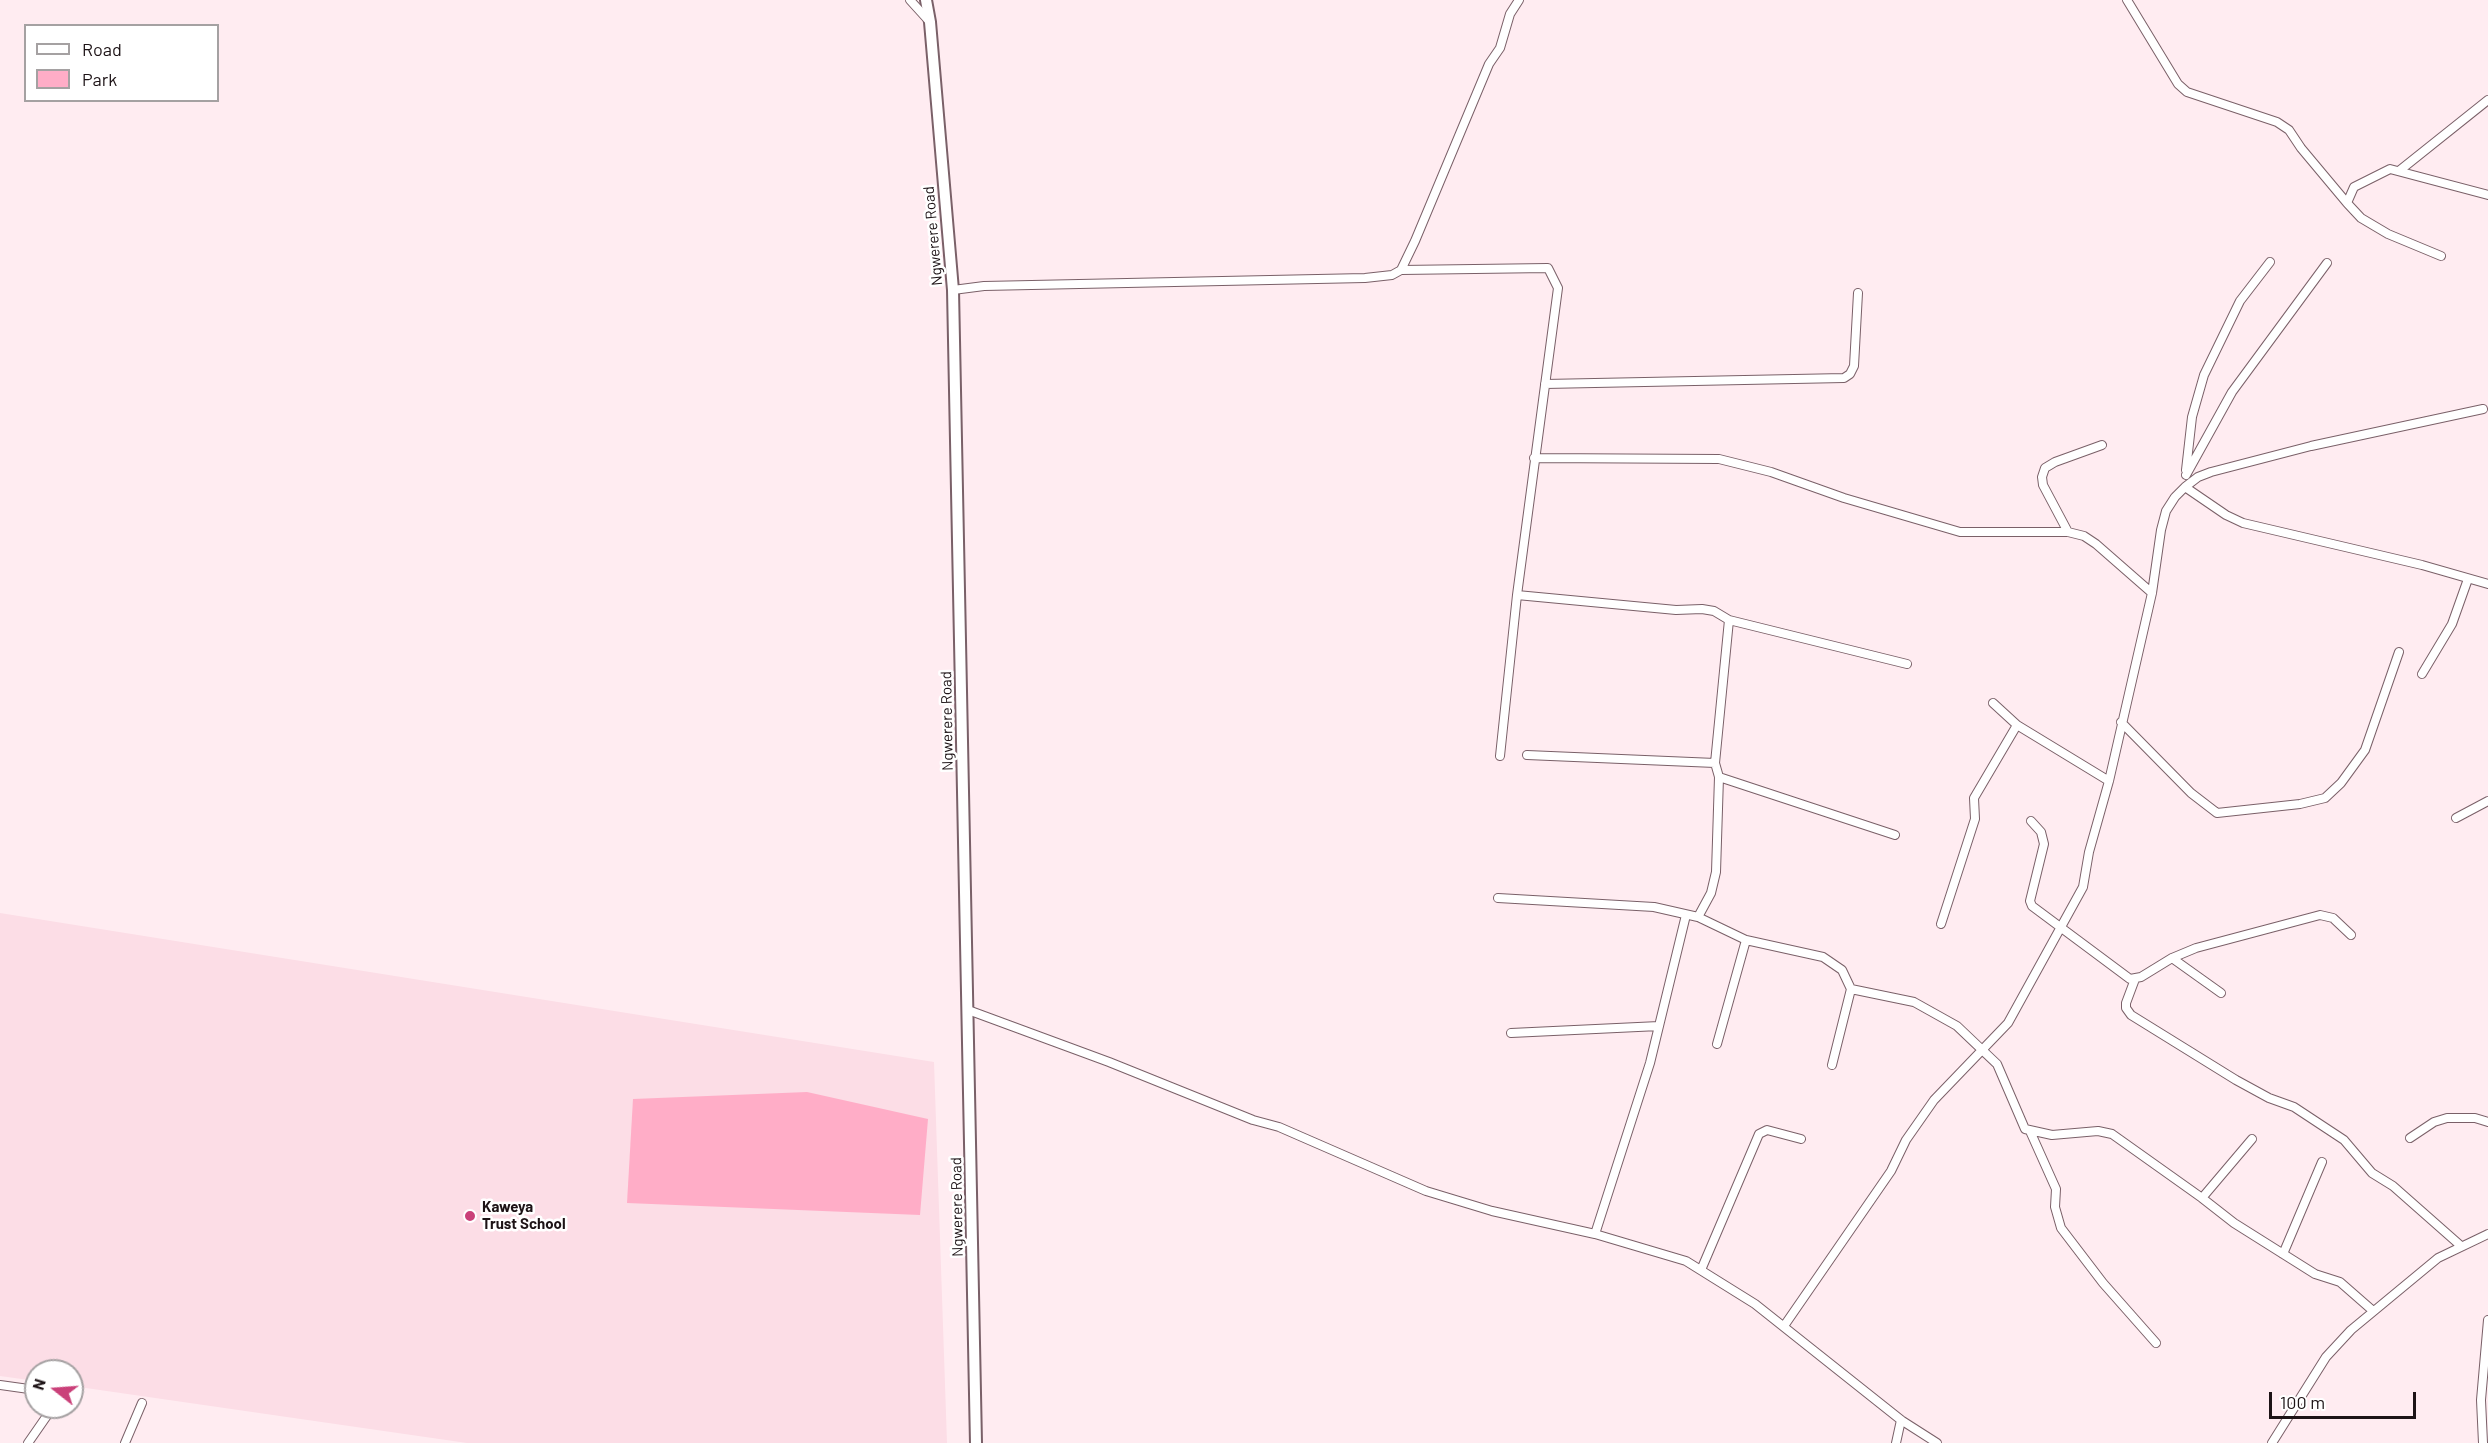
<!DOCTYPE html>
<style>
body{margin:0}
#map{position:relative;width:2488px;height:1443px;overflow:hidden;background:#ffecf1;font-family:Barlow,sans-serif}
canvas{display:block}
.legend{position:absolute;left:24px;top:24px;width:195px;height:78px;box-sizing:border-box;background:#fff;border:2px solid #a5a1a2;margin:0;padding:8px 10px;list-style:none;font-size:18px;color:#1d1316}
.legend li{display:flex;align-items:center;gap:12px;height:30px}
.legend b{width:30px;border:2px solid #a5a1a2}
.north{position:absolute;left:24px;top:1359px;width:60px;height:60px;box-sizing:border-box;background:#fff;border:2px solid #a5a1a2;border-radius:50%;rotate:287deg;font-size:16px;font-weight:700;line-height:24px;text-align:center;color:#1d1316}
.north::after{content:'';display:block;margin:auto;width:21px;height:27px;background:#ca4079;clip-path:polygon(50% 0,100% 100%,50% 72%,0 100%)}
.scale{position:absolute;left:2269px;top:1392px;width:147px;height:27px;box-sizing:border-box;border:3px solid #1d1316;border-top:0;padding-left:8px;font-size:18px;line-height:21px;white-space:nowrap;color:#1d1316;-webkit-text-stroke:4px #fff;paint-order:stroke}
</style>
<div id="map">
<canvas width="2488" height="1443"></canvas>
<ul class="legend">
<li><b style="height:8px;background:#fff"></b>Road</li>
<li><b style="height:16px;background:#ffadc7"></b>Park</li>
</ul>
<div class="north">N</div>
<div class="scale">100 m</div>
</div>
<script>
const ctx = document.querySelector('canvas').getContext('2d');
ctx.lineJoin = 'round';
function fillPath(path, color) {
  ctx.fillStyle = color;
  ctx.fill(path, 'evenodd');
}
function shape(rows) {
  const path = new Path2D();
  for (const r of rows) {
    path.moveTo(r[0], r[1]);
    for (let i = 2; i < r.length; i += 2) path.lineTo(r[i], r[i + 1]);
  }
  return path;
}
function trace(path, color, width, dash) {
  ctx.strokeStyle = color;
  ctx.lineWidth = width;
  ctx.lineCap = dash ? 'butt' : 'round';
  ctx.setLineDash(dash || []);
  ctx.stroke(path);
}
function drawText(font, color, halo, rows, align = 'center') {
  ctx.font = font + ' Barlow,sans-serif';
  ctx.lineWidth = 5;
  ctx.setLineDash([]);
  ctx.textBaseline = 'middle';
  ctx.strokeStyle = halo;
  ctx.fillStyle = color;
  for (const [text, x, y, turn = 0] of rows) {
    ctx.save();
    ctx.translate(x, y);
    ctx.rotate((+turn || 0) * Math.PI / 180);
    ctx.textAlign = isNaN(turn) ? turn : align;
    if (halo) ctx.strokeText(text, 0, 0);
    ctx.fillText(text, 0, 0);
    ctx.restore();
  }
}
fillPath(shape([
 [0,913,934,1062,947,1443,467,1443,72,1386,72,1371,36,1371,36,1381,0,1376]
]), '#fcdde6');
fillPath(shape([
 [807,1092,928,1119,920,1215,627,1203,633,1099]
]), '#ffadc7');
const minor = shape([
 [910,0,929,21],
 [2127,0,2178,84,2187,92,2277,122,2289,130,2301,148,2347,203,2354,187,2390,169,2488,195],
 [2399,171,2488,100],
 [2347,203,2361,218,2388,234,2441,256],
 [1401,270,1548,268,1558,288,1517,595,1500,756],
 [953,290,984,286,1365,278,1392,275,1401,270,1415,241,1489,64,1500,48,1510,14,1519,0],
 [1545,384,1844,378,1850,374,1854,366,1858,293],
 [1534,458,1719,459,1771,472,1844,498,1960,532,2068,532,2084,536,2096,544,2152,593],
 [2186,470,2192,417,2204,375,2240,301,2270,262],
 [2186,475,2232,392,2327,263],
 [2185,487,2198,477,2211,472,2311,446,2483,409],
 [2068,532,2043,485,2042,477,2045,468,2055,462,2102,445],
 [1517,595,1676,610,1702,609,1714,611,1729,620,1715,763,1719,777,1716,872,1711,893,1698,917],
 [1729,620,1907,664],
 [2422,674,2452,624,2468,579],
 [1993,703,2017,725,2109,781],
 [2121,722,2191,793,2217,813,2300,804,2325,798,2341,783,2365,750,2399,652],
 [1527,755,1715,763],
 [1719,777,1895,835],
 [2456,818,2488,801],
 [2031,821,2041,832,2044,844,2030,901,2032,906,2130,979,2141,977,2172,958,2196,948,2320,915,2333,918,2351,935],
 [1498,898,1654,907,1698,917,1746,940,1823,957,1842,970,1851,989,1832,1065],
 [1941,924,1975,819,1974,798,2017,725],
 [2172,958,2221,993],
 [2135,979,2126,1003,2126,1008,2131,1015,2236,1080,2269,1098,2294,1107,2344,1140,2372,1173,2393,1186,2461,1246],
 [1851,989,1914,1002,1957,1026,1997,1064,2025,1129,2052,1135,2098,1131,2112,1134,2202,1198,2252,1139],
 [968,1010,1109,1062,1253,1120,1279,1127,1426,1191,1492,1211,1595,1234,1686,1261,1755,1304,1901,1420,1937,1443],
 [1511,1033,1659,1026],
 [1717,1044,1746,940],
 [2030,1131,2056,1189,2055,1207,2061,1228,2103,1283,2156,1343],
 [2410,1138,2434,1122,2447,1118,2475,1118,2488,1122],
 [2202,1198,2234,1223,2315,1274,2340,1282,2372,1310],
 [1595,1234,1650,1063,1686,915],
 [2283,1254,2322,1162],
 [1701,1270,1759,1134,1767,1130,1801,1139],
 [1784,1326,1891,1171,1906,1140,1934,1100,2008,1023,2083,887,2089,852,2109,781,2152,593,2161,530,2166,511,2175,497,2185,487,2226,515,2243,523,2422,565,2488,584],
 [0,1385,36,1390],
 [28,1443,53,1407],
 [125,1443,142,1403],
 [1896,1443,1901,1420],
 [2272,1443,2326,1357,2351,1330,2438,1258,2488,1234],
 [2483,1443,2481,1400,2488,1320]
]);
const secondary = shape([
 [926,0,930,22,953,290,976,1443]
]);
trace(minor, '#7a6068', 10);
trace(secondary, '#7a6068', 14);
trace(minor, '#fff', 8);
trace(secondary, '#fff', 10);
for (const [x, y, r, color] of [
 [470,1216,6,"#ca4079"]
]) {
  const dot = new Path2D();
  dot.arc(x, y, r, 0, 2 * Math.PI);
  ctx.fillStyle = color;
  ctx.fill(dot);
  trace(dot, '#fff', 2);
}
drawText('15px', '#1d1316', '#fff', [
 ["Ngwerere Road",933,236,-95],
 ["Ngwerere Road",947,721,-91],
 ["Ngwerere Road",957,1207,-91]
]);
drawText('bold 15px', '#1d1316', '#fff', [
 ["Kaweya",482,1207],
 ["Trust School",482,1224]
], 'left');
</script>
